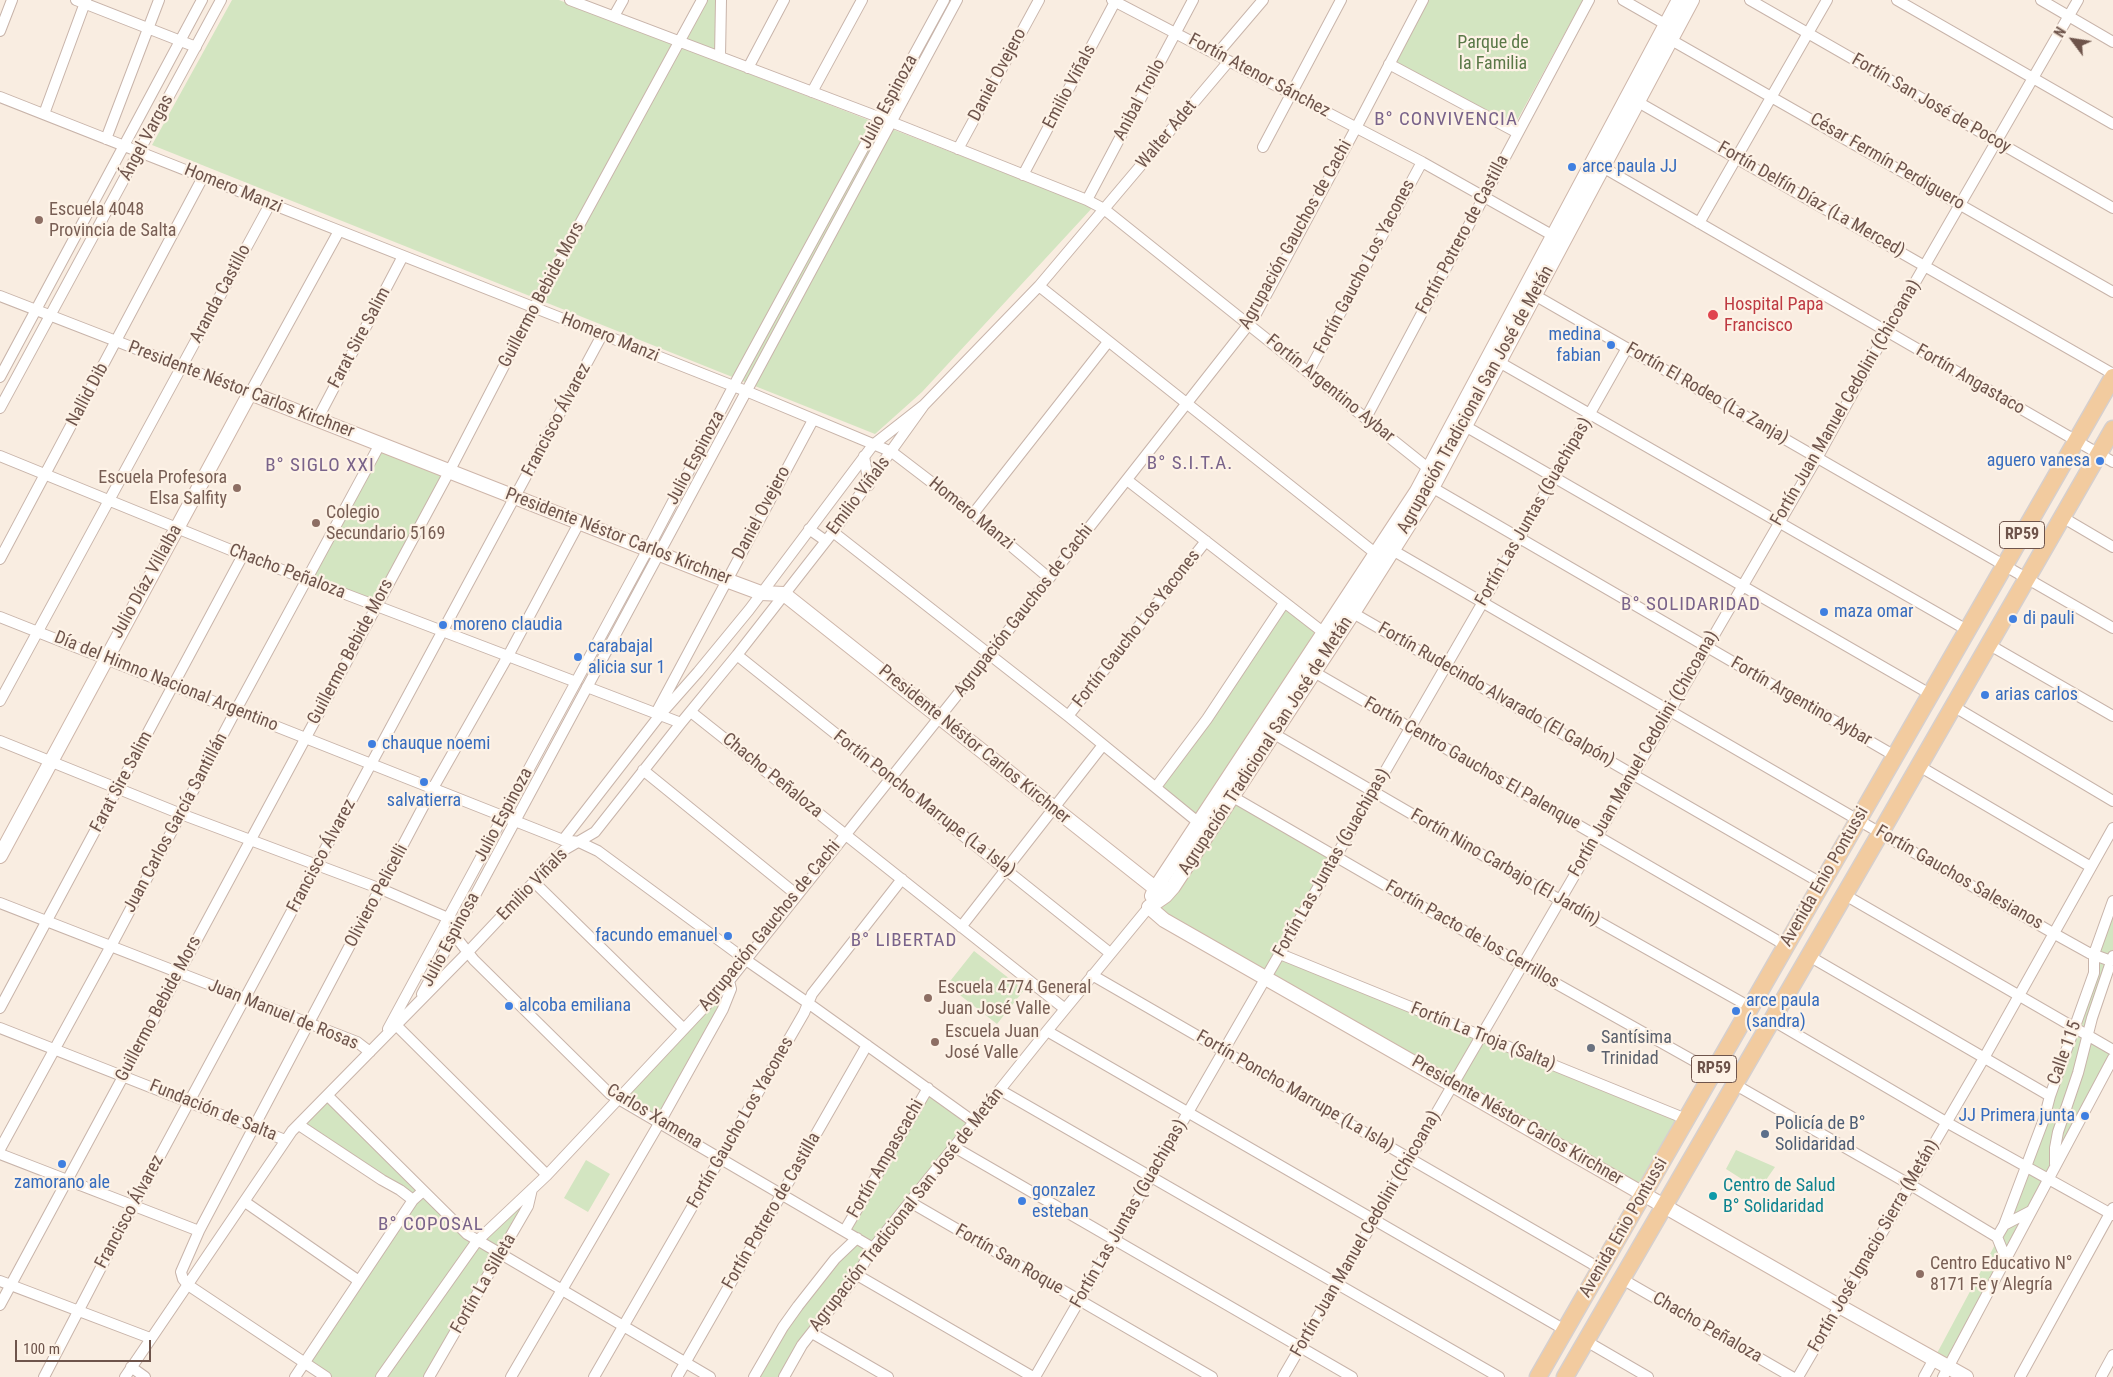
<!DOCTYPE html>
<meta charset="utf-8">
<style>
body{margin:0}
#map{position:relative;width:2113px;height:1377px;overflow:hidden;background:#f9ede1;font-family:"Roboto Condensed",sans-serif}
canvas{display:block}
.north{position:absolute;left:2048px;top:15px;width:50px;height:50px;-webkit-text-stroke:4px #fdf2e6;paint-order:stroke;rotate:301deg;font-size:14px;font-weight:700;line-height:20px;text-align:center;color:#6e544b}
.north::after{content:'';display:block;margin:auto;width:18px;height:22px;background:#6e544b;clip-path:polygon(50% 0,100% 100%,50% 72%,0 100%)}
.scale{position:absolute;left:15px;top:1340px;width:136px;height:22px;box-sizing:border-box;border:2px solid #6e544b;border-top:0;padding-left:6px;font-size:15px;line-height:18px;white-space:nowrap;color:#6e544b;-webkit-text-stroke:4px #fdf2e6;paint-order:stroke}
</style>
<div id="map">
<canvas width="2113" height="1377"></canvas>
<div class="north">N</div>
<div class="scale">100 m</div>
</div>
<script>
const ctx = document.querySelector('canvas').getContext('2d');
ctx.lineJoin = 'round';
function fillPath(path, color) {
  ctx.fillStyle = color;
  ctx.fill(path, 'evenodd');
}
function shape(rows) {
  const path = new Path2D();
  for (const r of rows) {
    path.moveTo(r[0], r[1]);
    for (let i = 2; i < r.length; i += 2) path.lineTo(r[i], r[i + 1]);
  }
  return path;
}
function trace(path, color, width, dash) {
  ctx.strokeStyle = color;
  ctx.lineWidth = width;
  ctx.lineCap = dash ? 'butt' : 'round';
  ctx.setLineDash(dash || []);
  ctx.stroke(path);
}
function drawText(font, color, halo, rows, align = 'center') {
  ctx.font = font + ' "Roboto Condensed",sans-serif';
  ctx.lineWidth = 4.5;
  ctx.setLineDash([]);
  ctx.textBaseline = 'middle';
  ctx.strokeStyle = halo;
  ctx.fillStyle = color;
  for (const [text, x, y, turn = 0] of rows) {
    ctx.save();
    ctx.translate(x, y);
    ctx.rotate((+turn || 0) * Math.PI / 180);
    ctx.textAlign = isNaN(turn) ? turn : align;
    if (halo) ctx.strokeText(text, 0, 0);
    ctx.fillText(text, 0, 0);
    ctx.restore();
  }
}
fillPath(shape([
 [232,0,559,0,1093,207,922,392,875,434,152,145],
 [705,0,719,0,719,54,684,41],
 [1426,0,1583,0,1514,126,1393,61],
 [380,448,444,474,374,601,313,576],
 [1284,603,1324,633,1199,823,1156,787],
 [1233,797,1336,855,1267,978,1155,908],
 [2113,904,2113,955,2088,1036,2113,1051,1948,1364,1935,1357,2005,1226],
 [974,951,1024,990,997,1024,947,985],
 [1281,958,1477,1037,1452,1081,1271,977],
 [729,981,729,996,660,1122,619,1100],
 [1483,1039,1682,1119,1643,1190,1457,1083],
 [928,1088,974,1122,873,1248,784,1377,755,1377,783,1326,857,1238,845,1230],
 [328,1096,477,1240,532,1189,429,1377,326,1377,305,1363,413,1200,299,1125],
 [1736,1150,1775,1167,1759,1190,1726,1169],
 [586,1160,610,1174,588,1212,564,1198]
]), '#d3e5c1');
const street = shape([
 [76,0,196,47],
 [570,0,881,118,1087,200,1104,209,1434,473],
 [1112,0,1422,162,1559,239],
 [1623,0,1672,28],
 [1750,0,2113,208],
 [1897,0,2113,124],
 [2041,0,2113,42],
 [614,16,623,0],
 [0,31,12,0],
 [1666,37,2113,292],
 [1217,54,1263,0],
 [720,57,721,0],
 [1389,64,1518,133],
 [748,68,784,0],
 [812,92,862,0],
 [0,97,746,391,892,452,973,514,1049,578],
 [1638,102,2113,374],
 [44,114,86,0],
 [106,139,159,0],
 [1263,147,1341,0],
 [958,149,1039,0],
 [1599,165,2113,462],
 [1023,175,1116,0],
 [1087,200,1193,0],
 [1699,223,1827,0],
 [1039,286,1380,557],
 [1531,293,2113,628],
 [0,296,250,393,339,231],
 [1499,362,1967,630],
 [1309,371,1422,162],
 [0,377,202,0],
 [0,408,221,0],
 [1366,418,1589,0],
 [317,420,403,256],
 [1465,426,1930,694],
 [0,456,243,555,576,682],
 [864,456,869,485],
 [1127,480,1328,636],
 [1428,485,1895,756],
 [973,514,1108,342],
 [2062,517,2113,547],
 [809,529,826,541],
 [833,532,1068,716,1199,823],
 [1394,551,2053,933,2089,953,2111,961],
 [0,559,203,177],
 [1353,613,1821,883],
 [0,617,563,840,579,842,598,851,746,960,808,1003,974,1122],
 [1988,644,2113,716],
 [737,655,1110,953],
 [1314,672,1785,945],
 [587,687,681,723],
 [0,701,270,204],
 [1953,706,2113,801],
 [691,712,1065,1009],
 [656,713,813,420],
 [1068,716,1206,541],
 [1269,731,1560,900,1750,1007],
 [0,741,181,814,381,889,455,921],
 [1919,766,2091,867],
 [643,770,797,895],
 [1156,787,1207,719,1284,603],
 [1233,797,1523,965,1712,1071],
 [563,840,660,715,698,672,749,610,873,445,924,405,1039,286,1229,61],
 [534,882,684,1029],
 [1845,895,2113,1050],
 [0,903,357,1042,370,1052],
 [961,927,1103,745],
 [448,933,459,941,474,960,610,1094,873,1248],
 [1280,954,1686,1119],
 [1809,956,2050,1096],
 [1092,975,1601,1269],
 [422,994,957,0],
 [0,1008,243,555],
 [1772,1020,1946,1122,2113,1215],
 [397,1026,547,1175],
 [0,1028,285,1140],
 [388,1029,648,549,733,387,944,0],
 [1047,1031,1565,1330],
 [1734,1084,1909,1184,1997,1237],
 [1000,1090,1499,1377],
 [328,1096,467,1234,710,1377],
 [299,1125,382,1180,400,1190,413,1200],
 [954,1147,1352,1377],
 [0,1149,111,946,236,710,380,444],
 [0,1154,199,1231],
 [2055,1164,2055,1148,2058,1132,2078,1073,2092,1018,2113,956],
 [245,1202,359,1281],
 [910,1202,1212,1377],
 [2004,1225,2031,1211],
 [845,1230,928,1088],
 [2006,1259,1997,1237,2004,1225,2044,1119,2050,1096,2094,973,2094,954,2113,901],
 [857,1275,1033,1377],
 [1622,1279,1792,1377],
 [0,1281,150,1338],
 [0,1305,449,472,534,308,702,0],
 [812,1333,888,1377],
 [1586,1341,1648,1377],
 [131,1367,145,1377],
 [44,1377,133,1206,602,335],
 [125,1377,292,1131,467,953,564,850,595,832,681,723,737,655,833,532,924,405],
 [295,1377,413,1200,423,1191],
 [326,1377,188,1285,183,1279,181,1272,199,1231,433,788,508,656,579,523],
 [381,1377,477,1241,547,1175,729,981,989,655,1249,324,1256,314,1356,128,1423,0],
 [429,1377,528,1206,532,1189],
 [511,1377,660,1122,723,1009,731,989,729,981],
 [594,1377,804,1013,812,994,902,879],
 [677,1377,867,1045],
 [754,1377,783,1327,798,1306,835,1259,857,1238],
 [784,1377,802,1345,857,1275,873,1248,1047,1031,1149,907],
 [1035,1377,1483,602,1627,348],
 [1283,1377,1817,458,1887,331,2078,0],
 [1798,1377,1984,1058,2113,828],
 [1924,1377,1934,1359],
 [1943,1377,2113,1058],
 [2020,1377,2113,1208],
 [2101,1377,2113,1355]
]);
const secondary = shape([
 [0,856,250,393,726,580,761,593,784,594,1165,896],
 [1152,896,1155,889,1417,491,1679,0],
 [1149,907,1165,896,1173,887,1353,613,1432,488,1692,0],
 [1149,907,1164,920,1839,1306,1966,1377]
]);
const primary = shape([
 [1538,1377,2113,377],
 [1565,1377,1881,832,2113,429]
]);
trace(street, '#c8b4aa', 12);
trace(secondary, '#ceb6aa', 16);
trace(primary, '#d6cfcd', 19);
trace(street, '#fff', 10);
trace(secondary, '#fff', 14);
trace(primary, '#f2cb9f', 16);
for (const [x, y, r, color] of [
 [1572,167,5,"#3f7fe0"],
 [39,220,5,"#8d6e63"],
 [1713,315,6,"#e0444e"],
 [1611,345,5,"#3f7fe0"],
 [2100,461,5,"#3f7fe0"],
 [237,488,5,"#8d6e63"],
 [316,523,5,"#8d6e63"],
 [1824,612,5,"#3f7fe0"],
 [2013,619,5,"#3f7fe0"],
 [443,625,5,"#3f7fe0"],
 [578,657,5,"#3f7fe0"],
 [1985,695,5,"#3f7fe0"],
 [372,744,5,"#3f7fe0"],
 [424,782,5,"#3f7fe0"],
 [728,936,5,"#3f7fe0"],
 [928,998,5,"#8d6e63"],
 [509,1006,5,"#3f7fe0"],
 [1736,1011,5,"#3f7fe0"],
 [935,1042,5,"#8d6e63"],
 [1591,1048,5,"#6b7280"],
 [2085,1116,5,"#3f7fe0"],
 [1765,1134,5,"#5c6f8a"],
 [62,1164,5,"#3f7fe0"],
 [1713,1196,5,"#0f9aa8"],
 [1022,1201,5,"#3f7fe0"],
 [1920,1274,5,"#8d6e63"]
]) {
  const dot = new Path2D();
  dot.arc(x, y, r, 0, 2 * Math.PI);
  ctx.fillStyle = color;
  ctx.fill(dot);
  trace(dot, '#fdf2e6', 2);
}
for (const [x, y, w] of [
 [2022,535,45],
 [1714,1069,45]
]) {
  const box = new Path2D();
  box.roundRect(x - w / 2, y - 13.5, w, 27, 4);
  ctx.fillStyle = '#fdf2e6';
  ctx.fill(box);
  trace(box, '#6e544b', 1);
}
drawText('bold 16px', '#6e544b', null, [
 ["RP59",2022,535],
 ["RP59",1714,1069]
]);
drawText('18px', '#5a7847', '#fdf2e6', [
 ["Parque de",1493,43],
 ["la Familia",1493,64]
]);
drawText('18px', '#6e544b', '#fdf2e6', [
 ["Daniel Ovejero",998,75,-62],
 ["Fortín Atenor Sánchez",1259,76,28],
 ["Emilio Viñals",1070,87,-62],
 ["Anibal Troilo",1140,100,-62],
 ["Julio Espinoza",889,102,-62],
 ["Fortín San José de Pocoy",1931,104,30],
 ["Walter Adet",1167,135,-50],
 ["Ángel Vargas",147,138,-62],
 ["César Fermín Perdiguero",1887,162,30],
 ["Homero Manzi",233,189,22],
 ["Fortín Delfín Díaz (La Merced)",1811,200,30],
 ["Agrupación Gauchos de Cachi",1296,235,-61],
 ["Fortín Potrero de Castilla",1463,235,-62],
 ["Fortín Gaucho Los Yacones",1365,267,-62],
 ["Aranda Castillo",221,294,-62],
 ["Guillermo Bebide Mors",542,295,-62],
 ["Farat Sire Salim",360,338,-62],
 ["Homero Manzi",610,338,22],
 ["Fortín Angastaco",1970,380,30],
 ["Fortín Argentino Aybar",1330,389,39],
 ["Presidente Néstor Carlos Kirchner",241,390,21],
 ["Fortín El Rodeo (La Zanja)",1707,394,30],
 ["Nallid Dib",88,395,-62],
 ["Agrupación Tradicional San José de Metán",1476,400,-61],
 ["Fortín Juan Manuel Cedolini (Chicoana)",1846,403,-60],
 ["Francisco Álvarez",557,420,-62],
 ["Julio Espinoza",696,458,-62],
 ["Emilio Viñals",859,496,-53],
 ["Fortín Las Juntas (Guachipas)",1534,512,-60],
 ["Daniel Ovejero",762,513,-62],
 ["Homero Manzi",971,514,39],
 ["Presidente Néstor Carlos Kirchner",618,537,21],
 ["Chacho Peñaloza",287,572,21],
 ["Julio Díaz Villalba",147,582,-61],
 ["Agrupación Gauchos de Cachi",1024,611,-52],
 ["Fortín Gaucho Los Yacones",1137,629,-52],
 ["Guillermo Bebide Mors",351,652,-62],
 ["Día del Himno Nacional Argentino",166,682,22],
 ["Fortín Rudecindo Alvarado (El Galpón)",1496,695,30],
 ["Fortín Argentino Aybar",1801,702,30],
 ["Presidente Néstor Carlos Kirchner",974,745,39],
 ["Agrupación Tradicional San José de Metán",1266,746,-57],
 ["Fortín Juan Manuel Cedolini (Chicoana)",1644,754,-60],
 ["Fortín Centro Gauchos El Palenque",1472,764,30],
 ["Chacho Peñaloza",772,776,39],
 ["Farat Sire Salim",122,782,-62],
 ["Fortín Poncho Marrupe (La Isla)",924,804,38],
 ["Julio Espinoza",504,815,-62],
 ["Juan Carlos García Santillán",176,823,-62],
 ["Francisco Álvarez",322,856,-62],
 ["Fortín Las Juntas (Guachipas)",1332,863,-60],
 ["Fortín Nino Carbajo (El Jardín)",1505,868,30],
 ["Avenida Enio Pontussi",1825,877,-60],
 ["Fortín Gauchos Salesianos",1959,878,30],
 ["Emilio Viñals",533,885,-46],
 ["Oliviero Pelicelli",377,896,-62],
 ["Agrupación Gauchos de Cachi",770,926,-51],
 ["Fortín Pacto de los Cerrillos",1472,935,30],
 ["Julio Espinosa",451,940,-62],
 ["Guillermo Bebide Mors",159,1009,-62],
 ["Juan Manuel de Rosas",283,1015,22],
 ["Fortín La Troja (Salta)",1483,1037,22],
 ["Calle 115",2065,1053,-70],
 ["Fortín Poncho Marrupe (La Isla)",1295,1092,30],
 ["Fundación de Salta",213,1111,22],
 ["Carlos Xamena",654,1117,31],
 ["Presidente Néstor Carlos Kirchner",1517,1121,30],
 ["Fortín Gaucho Los Yacones",741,1123,-60],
 ["Fortín Ampascachi",886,1159,-60],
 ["Agrupación Tradicional San José de Metán",907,1210,-52],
 ["Fortín Potrero de Castilla",772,1211,-60],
 ["Francisco Álvarez",130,1212,-62],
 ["Fortín Las Juntas (Guachipas)",1129,1214,-60],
 ["Avenida Enio Pontussi",1624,1228,-60],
 ["Fortín Juan Manuel Cedolini (Chicoana)",1366,1234,-60],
 ["Fortín José Ignacio Sierra (Metán)",1874,1246,-60],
 ["Fortín San Roque",1009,1260,30],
 ["Fortín La Silleta",484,1284,-60],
 ["Chacho Peñaloza",1707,1328,30]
]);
drawText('18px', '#366cbe', '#fdf2e6', [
 ["arce paula JJ",1582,167],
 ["medina",1601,335,"right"],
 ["fabian",1601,356,"right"],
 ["aguero vanesa",2090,461,"right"],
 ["maza omar",1834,612],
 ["di pauli",2023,619],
 ["moreno claudia",453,625],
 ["carabajal",588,647],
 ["alicia sur 1",588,668],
 ["arias carlos",1995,695],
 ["chauque noemi",382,744],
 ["salvatierra",424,801,"center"],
 ["facundo emanuel",718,936,"right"],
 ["arce paula",1746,1001],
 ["(sandra)",1746,1022],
 ["alcoba emiliana",519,1006],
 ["JJ Primera junta",2075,1116,"right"],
 ["zamorano ale",62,1183,"center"],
 ["gonzalez",1032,1191],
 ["esteban",1032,1212]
], 'left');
drawText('18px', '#785e54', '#fdf2e6', [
 ["Escuela 4048",49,210],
 ["Provincia de Salta",49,231],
 ["Escuela Profesora",227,478,"right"],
 ["Elsa Salfity",227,499,"right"],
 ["Colegio",326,513],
 ["Secundario 5169",326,534],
 ["Escuela 4774 General",938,988],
 ["Juan José Valle",938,1009],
 ["Escuela Juan",945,1032],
 ["José Valle",945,1053],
 ["Centro Educativo N°",1930,1264],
 ["8171 Fe y Alegría",1930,1285]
], 'left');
drawText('18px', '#be3a42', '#fdf2e6', [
 ["Hospital Papa",1724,305],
 ["Francisco",1724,326]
], 'left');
drawText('18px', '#5b616d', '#fdf2e6', [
 ["Santísima",1601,1038],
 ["Trinidad",1601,1059]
], 'left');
drawText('18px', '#4e5e75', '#fdf2e6', [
 ["Policía de B°",1775,1124],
 ["Solidaridad",1775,1145]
], 'left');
drawText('18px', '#0d838f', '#fdf2e6', [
 ["Centro de Salud",1723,1186],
 ["B° Solidaridad",1723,1207]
], 'left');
ctx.letterSpacing = '1px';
drawText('19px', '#79638a', '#fdf2e6', [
 ["B° CONVIVENCIA",1446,120],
 ["B° S.I.T.A.",1190,464],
 ["B° SIGLO XXI",320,466],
 ["B° SOLIDARIDAD",1691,605],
 ["B° LIBERTAD",904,941],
 ["B° COPOSAL",431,1225]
]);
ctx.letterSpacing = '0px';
</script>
